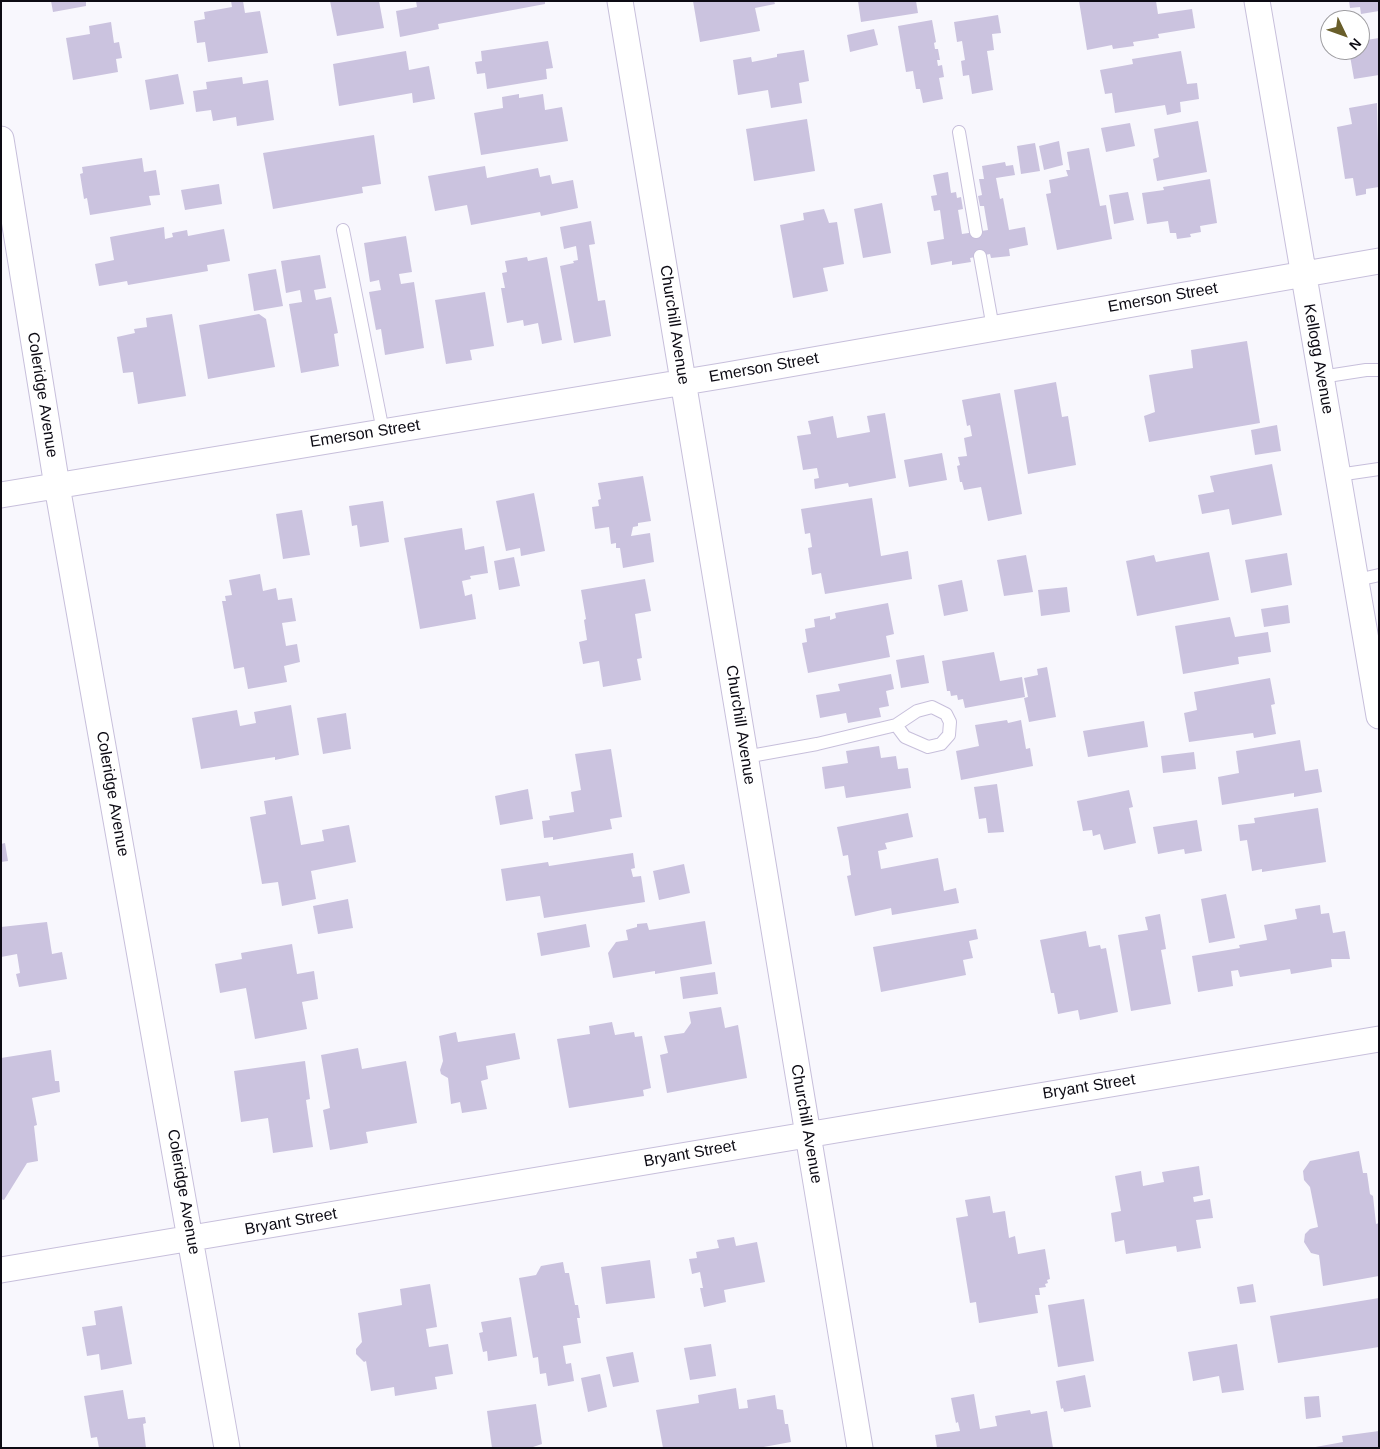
<!DOCTYPE html>
<style>
body{margin:0}
#map{position:relative;width:1380px;height:1449px;overflow:hidden;background:#f8f7fd;font-family:Arial,sans-serif}
canvas{display:block}
.frame{position:absolute;inset:0;border:2px solid #0d0b14;pointer-events:none}
.north{position:absolute;left:1320px;top:10px;width:50px;height:50px;box-sizing:border-box;background:#fff;border:1px solid #9e9da1;border-radius:50%;rotate:132deg;font-size:14px;font-weight:700;line-height:20px;text-align:center;color:#0d0b14}
.north::after{content:'';display:block;margin:auto;width:18px;height:22px;background:#695e2a;clip-path:polygon(50% 0,100% 100%,50% 72%,0 100%)}
</style>
<div id="map">
<canvas width="1380" height="1449"></canvas>
<div class="frame"></div>
<div class="north">N</div>
</div>
<script>
const ctx = document.querySelector('canvas').getContext('2d');
ctx.lineJoin = 'round';
function fillPath(path, color) {
  ctx.fillStyle = color;
  ctx.fill(path, 'evenodd');
}
function shape(rows) {
  const path = new Path2D();
  for (const r of rows) {
    path.moveTo(r[0], r[1]);
    for (let i = 2; i < r.length; i += 2) path.lineTo(r[i], r[i + 1]);
  }
  return path;
}
function trace(path, color, width, dash) {
  ctx.strokeStyle = color;
  ctx.lineWidth = width;
  ctx.lineCap = dash ? 'butt' : 'round';
  ctx.setLineDash(dash || []);
  ctx.stroke(path);
}
function drawText(font, color, halo, rows, align = 'center') {
  ctx.font = font + ' Arial,sans-serif';
  ctx.lineWidth = 5;
  ctx.setLineDash([]);
  ctx.textBaseline = 'middle';
  ctx.strokeStyle = halo;
  ctx.fillStyle = color;
  for (const [text, x, y, turn = 0] of rows) {
    ctx.save();
    ctx.translate(x, y);
    ctx.rotate((+turn || 0) * Math.PI / 180);
    ctx.textAlign = isNaN(turn) ? turn : align;
    if (halo) ctx.strokeText(text, 0, 0);
    ctx.fillText(text, 0, 0);
    ctx.restore();
  }
}
fillPath(shape([
 [51,1,86,1,86,6,53,12],
 [231,1,243,1,245,13,260,11,268,53,208,62,205,42,197,43,194,21,205,19,204,12,232,7],
 [330,1,379,1,384,28,337,36],
 [416,1,545,1,545,4,438,24,439,29,400,37,396,11,417,7],
 [693,1,774,1,775,4,755,8,760,31,700,42],
 [858,1,916,1,918,13,861,22],
 [1079,1,1156,1,1158,14,1192,9,1195,28,1158,34,1159,38,1133,42,1134,46,1113,49,1112,45,1087,50],
 [1349,1,1379,1,1379,11,1361,14,1360,7,1350,8],
 [998,15,1001,33,992,34,994,50,987,51,993,90,972,94,969,75,963,76,961,61,965,60,962,41,957,42,954,22],
 [932,20,936,42,934,43,935,49,938,49,940,60,937,60,938,66,942,65,944,77,939,78,943,99,923,103,920,89,916,89,913,71,906,72,898,26],
 [111,22,114,43,119,42,122,58,116,59,118,72,73,80,66,38,90,34,89,26],
 [874,29,878,45,850,52,847,35],
 [1379,38,1379,75,1354,79,1349,50,1360,50,1360,41],
 [548,41,553,68,546,69,547,79,487,89,485,73,477,74,475,62,482,61,481,51],
 [804,50,809,81,799,83,802,103,771,108,768,90,738,95,733,60,751,57,752,62,777,57,777,54],
 [406,51,409,70,429,66,435,99,413,103,412,93,339,106,333,64],
 [1181,51,1187,84,1197,83,1199,99,1180,102,1181,112,1167,115,1165,105,1115,113,1112,93,1105,94,1100,70,1133,64,1132,59],
 [178,74,184,104,150,110,145,80],
 [242,77,243,84,268,80,274,120,237,126,236,117,213,121,211,110,196,112,193,91,207,89,206,82],
 [519,94,519,98,543,94,545,110,562,107,568,141,481,155,474,113,503,108,502,97],
 [1377,103,1379,187,1366,189,1366,194,1356,196,1353,178,1345,179,1337,127,1352,124,1349,108],
 [807,119,815,171,754,181,746,129],
 [1198,121,1207,172,1157,181,1153,159,1159,157,1154,129],
 [1130,123,1135,146,1106,152,1101,128],
 [374,135,381,184,362,187,363,193,273,209,263,153],
 [1059,141,1063,165,1044,170,1039,146],
 [1035,143,1040,171,1021,174,1017,146],
 [1089,148,1100,206,1106,205,1112,239,1057,250,1046,194,1051,193,1049,180,1068,176,1066,170,1070,170,1067,152],
 [142,158,144,172,156,170,160,195,149,196,151,205,90,215,87,198,84,199,80,174,83,173,82,167],
 [1005,162,1006,166,1013,165,1015,175,996,178,1000,199,1003,198,1009,230,1025,227,1028,245,1009,249,1010,256,991,258,990,254,970,258,971,262,952,265,952,261,931,265,927,242,944,239,940,210,934,211,931,196,937,195,933,175,948,172,951,193,956,192,957,198,961,197,963,209,958,210,962,234,988,230,984,206,980,206,978,196,982,195,979,179,984,179,982,166],
 [485,166,487,178,538,168,540,177,550,175,552,184,573,180,578,208,541,216,540,212,471,225,467,205,435,211,428,176],
 [1210,179,1217,223,1200,226,1201,232,1190,234,1191,237,1177,239,1176,233,1170,233,1168,221,1147,224,1142,193,1164,190,1163,187],
 [219,184,222,204,185,210,181,190],
 [1128,192,1134,220,1114,224,1109,195],
 [882,203,891,253,863,258,854,209],
 [824,209,829,223,837,222,844,264,823,268,828,291,793,298,780,225,804,220,803,213],
 [591,221,595,244,589,245,598,301,605,300,611,336,574,343,560,266,574,263,573,261,578,260,576,246,564,249,560,227],
 [164,227,165,239,173,237,172,233,187,230,188,236,224,229,230,261,207,265,208,271,128,285,127,281,99,286,95,264,114,260,110,237],
 [406,236,412,272,399,274,401,284,414,282,424,348,385,355,381,329,376,330,369,292,381,290,379,280,370,282,364,243],
 [320,255,326,288,314,290,316,300,331,297,338,333,334,334,339,366,301,373,289,304,302,302,300,290,286,293,281,261],
 [527,257,528,261,547,257,562,340,542,344,538,323,524,326,523,320,507,323,501,288,505,288,502,273,507,272,505,261],
 [276,269,283,306,254,311,248,274],
 [485,292,494,346,470,350,472,360,446,364,435,300],
 [172,314,186,396,138,404,133,372,123,373,117,337,135,333,134,329,147,327,146,318],
 [259,314,266,319,275,367,208,379,199,325],
 [1247,341,1260,423,1149,442,1144,416,1155,412,1149,375,1193,368,1191,350],
 [1056,382,1062,417,1068,416,1076,465,1028,474,1014,390],
 [1000,393,1022,514,988,521,981,487,964,490,962,482,960,482,957,466,960,465,958,457,967,456,964,438,972,436,970,425,967,426,962,400],
 [885,413,896,478,849,487,848,483,815,489,814,479,819,478,817,468,803,470,797,436,811,434,808,421,833,416,837,438,870,432,867,416],
 [1277,425,1281,451,1255,455,1251,430],
 [942,453,947,480,909,487,904,460],
 [1272,464,1282,515,1232,525,1229,509,1202,514,1198,495,1214,492,1210,476],
 [643,476,651,521,638,523,638,526,633,527,631,536,650,533,654,562,623,568,620,548,616,548,616,543,611,544,609,527,595,529,592,507,599,506,598,500,601,499,598,483],
 [534,493,545,551,521,556,520,548,506,551,496,501],
 [872,498,881,556,908,551,912,579,825,594,821,573,812,575,808,548,812,547,810,533,805,534,801,509],
 [383,501,389,542,360,547,357,525,352,526,349,506],
 [302,510,310,555,283,559,276,514],
 [462,528,465,550,484,546,488,573,470,576,471,579,462,581,465,596,472,594,476,619,420,629,404,538],
 [1209,552,1219,600,1137,616,1126,561,1154,555,1156,562],
 [1287,553,1292,585,1251,593,1245,560],
 [1026,555,1033,592,1004,596,997,560],
 [514,557,520,586,499,590,494,561],
 [260,574,263,591,276,588,278,600,292,598,296,621,282,623,286,646,297,644,300,662,284,666,287,682,248,689,244,667,234,669,222,601,226,601,225,596,232,595,229,580],
 [645,579,651,611,635,614,642,658,637,659,641,680,603,687,599,661,583,664,579,642,587,640,584,620,586,619,581,590],
 [962,580,968,611,944,616,938,585],
 [1067,587,1070,612,1041,616,1038,590],
 [888,603,894,634,886,636,890,657,808,673,802,643,807,642,805,629,815,627,814,619,830,616,830,620,836,618,835,613],
 [1288,605,1290,623,1264,627,1261,609],
 [1230,617,1235,637,1268,632,1271,652,1238,657,1239,664,1183,674,1175,626],
 [994,652,1000,681,1022,677,1025,697,965,708,963,699,958,700,957,695,951,696,950,691,947,691,942,661],
 [924,655,929,683,901,688,896,660],
 [1047,667,1056,717,1029,722,1024,698,1028,697,1024,678,1038,675,1037,669],
 [891,674,894,689,886,691,889,706,879,708,881,717,848,723,846,713,820,718,816,695,840,691,838,684],
 [1270,678,1275,704,1271,705,1276,734,1254,738,1253,733,1189,742,1184,713,1197,710,1194,692],
 [291,705,299,755,275,760,275,757,201,769,192,718,237,710,240,726,256,723,254,712],
 [346,713,351,749,323,754,317,718],
 [1007,720,1008,723,1021,720,1026,749,1030,748,1033,766,961,780,956,751,979,746,975,725],
 [1144,721,1148,747,1088,757,1083,731],
 [1300,740,1305,771,1318,769,1322,792,1294,797,1294,793,1222,805,1218,777,1239,773,1236,751],
 [879,746,881,758,896,756,898,769,908,768,911,788,846,798,844,786,825,789,822,767,848,763,846,751],
 [611,749,622,817,610,819,612,829,553,840,553,837,544,838,542,821,550,820,549,816,574,812,571,792,581,790,575,754],
 [1194,752,1196,769,1163,773,1161,756],
 [997,784,1004,832,988,833,986,818,979,819,974,787],
 [528,789,533,819,500,825,495,796],
 [1129,790,1133,807,1129,808,1136,843,1104,850,1100,834,1093,836,1092,830,1083,831,1077,801],
 [292,796,301,845,324,841,322,830,349,825,356,862,311,871,316,899,282,906,278,882,262,884,250,817,266,814,264,801],
 [1318,808,1326,862,1262,872,1262,869,1252,871,1247,840,1240,841,1238,825,1255,823,1254,818],
 [908,813,913,837,885,843,887,849,878,851,881,869,938,858,944,891,956,888,959,903,892,915,891,908,855,916,847,876,851,875,848,855,843,856,837,827],
 [1197,820,1202,851,1185,854,1184,849,1158,854,1153,827],
 [5,843,8,861,1,862,1,844],
 [633,853,635,868,631,869,633,877,641,876,645,902,544,918,540,896,506,901,501,869,548,862,549,866],
 [684,864,690,893,659,900,653,871],
 [1226,894,1235,938,1209,943,1201,899],
 [348,899,353,928,318,934,313,906],
 [1320,905,1321,914,1329,913,1333,933,1345,931,1350,959,1331,959,1332,967,1291,974,1290,969,1240,977,1238,970,1231,971,1233,986,1198,992,1192,956,1240,948,1239,945,1267,940,1264,925,1297,919,1295,909],
 [1160,914,1166,949,1161,950,1171,1004,1131,1011,1118,935,1148,930,1145,917],
 [705,921,712,964,655,974,655,971,613,978,608,953,616,942,628,940,626,930,637,927,637,924,647,923,649,930],
 [47,922,52,954,62,952,67,979,19,987,16,974,20,973,17,954,1,957,1,927],
 [586,924,590,947,541,956,537,933],
 [976,929,978,939,969,941,973,958,963,960,966,975,881,992,873,947],
 [1086,931,1089,947,1100,945,1101,949,1106,948,1118,1012,1080,1020,1078,1010,1058,1014,1054,993,1051,993,1040,940],
 [292,944,297,974,314,971,318,999,302,1002,307,1029,255,1039,246,988,220,993,215,964,242,959,241,953],
 [715,972,718,994,683,999,680,977],
 [721,1007,725,1028,738,1025,747,1078,667,1093,660,1055,668,1053,664,1036,684,1033,691,1023,689,1012],
 [612,1022,615,1035,634,1032,635,1037,642,1036,651,1088,643,1090,644,1096,569,1108,557,1039,590,1034,589,1026],
 [456,1032,458,1042,515,1033,520,1059,486,1066,488,1079,481,1081,487,1109,462,1113,460,1102,451,1104,448,1078,441,1074,440,1070,443,1061,439,1036],
 [358,1048,362,1069,406,1061,417,1123,366,1132,368,1143,330,1150,323,1110,330,1108,321,1055],
 [51,1050,55,1081,59,1081,60,1092,32,1098,37,1125,34,1126,38,1161,27,1163,4,1200,1,1199,1,1058],
 [305,1061,310,1099,306,1100,308,1114,313,1147,273,1153,268,1118,241,1122,234,1071],
 [1359,1151,1363,1173,1367,1173,1370,1194,1373,1196,1376,1224,1379,1223,1379,1276,1323,1286,1319,1255,1311,1253,1304,1242,1305,1234,1310,1229,1318,1227,1310,1187,1304,1180,1303,1171,1310,1161],
 [1199,1166,1203,1195,1193,1197,1194,1202,1210,1199,1213,1218,1196,1220,1201,1248,1177,1252,1176,1246,1126,1254,1124,1240,1115,1242,1111,1213,1121,1211,1115,1176,1141,1171,1143,1186,1164,1182,1162,1172],
 [990,1196,993,1213,1005,1211,1009,1238,1015,1236,1018,1254,1045,1249,1050,1279,1047,1280,1048,1283,1045,1284,1046,1287,1039,1288,1040,1295,1035,1295,1038,1313,979,1323,976,1302,970,1303,956,1218,968,1216,965,1200],
 [734,1237,736,1246,757,1242,765,1282,724,1290,726,1302,704,1307,700,1288,703,1288,700,1272,692,1274,689,1259,697,1258,696,1252,719,1248,717,1240],
 [650,1260,655,1298,606,1304,601,1267],
 [563,1262,565,1273,569,1273,575,1305,578,1305,580,1318,577,1318,581,1343,563,1346,566,1364,571,1363,574,1381,548,1386,546,1373,540,1374,538,1357,533,1358,519,1278,536,1275,541,1266],
 [430,1284,437,1327,426,1329,429,1347,448,1344,453,1374,435,1377,437,1389,395,1396,394,1387,371,1391,366,1361,364,1362,356,1354,356,1349,362,1342,358,1313,402,1305,400,1289],
 [1253,1284,1256,1302,1240,1304,1237,1287],
 [1379,1298,1379,1347,1278,1363,1270,1316],
 [1084,1299,1094,1361,1058,1367,1048,1305],
 [122,1306,132,1364,101,1370,99,1354,87,1356,82,1327,96,1325,94,1311],
 [511,1317,517,1356,488,1361,487,1351,483,1352,479,1333,483,1332,481,1322],
 [711,1344,716,1376,690,1380,684,1348],
 [1237,1344,1244,1390,1222,1393,1219,1376,1193,1381,1188,1352],
 [633,1352,639,1382,613,1387,606,1357],
 [600,1374,607,1407,588,1412,581,1378],
 [1085,1375,1091,1407,1064,1412,1063,1408,1061,1409,1056,1381],
 [736,1388,739,1409,748,1408,747,1400,775,1395,777,1409,783,1410,785,1424,788,1424,791,1442,758,1448,663,1448,656,1410,699,1403,698,1395],
 [123,1390,128,1419,145,1417,146,1423,143,1424,146,1448,99,1448,97,1437,91,1438,84,1396],
 [974,1394,980,1429,997,1426,995,1416,1030,1410,1031,1414,1047,1411,1053,1448,937,1448,935,1435,960,1431,958,1422,956,1423,951,1398],
 [1319,1396,1321,1417,1306,1419,1304,1397],
 [536,1404,542,1444,530,1448,492,1448,487,1411],
 [1379,1431,1379,1448,1310,1448,1343,1442,1342,1436]
]), '#cbc3df');
const service = shape([
 [959,132,976,232],
 [343,230,383,431],
 [980,256,993,328],
 [1321,377,1366,370,1379,370],
 [1338,475,1379,469],
 [1357,580,1379,575],
 [745,757,817,744,896,725,917,711,932,707,946,714,950,722,949,735,941,744,928,747,905,737,896,725]
]);
const minor = shape([
 [620,1,860,1448],
 [1257,1,1379,716],
 [1,139,57,486,227,1448],
 [1,495,727,375,1379,261],
 [1,1270,1379,1039]
]);
trace(service, '#c7bfdb', 14);
trace(minor, '#c7bfdb', 27);
trace(service, '#fff', 12);
trace(minor, '#fff', 25);
drawText('16px', '#0d0b14', '#fff', [
 ["Emerson Street",1163,298,-10],
 ["Churchill Avenue",674,325,81],
 ["Kellogg Avenue",1318,359,80],
 ["Emerson Street",764,368,-10],
 ["Coleridge Avenue",42,395,81],
 ["Emerson Street",365,434,-9],
 ["Churchill Avenue",740,725,81],
 ["Coleridge Avenue",112,794,80],
 ["Bryant Street",1089,1087,-9],
 ["Churchill Avenue",806,1124,80],
 ["Bryant Street",690,1154,-10],
 ["Coleridge Avenue",183,1192,80],
 ["Bryant Street",291,1222,-10]
]);
</script>
